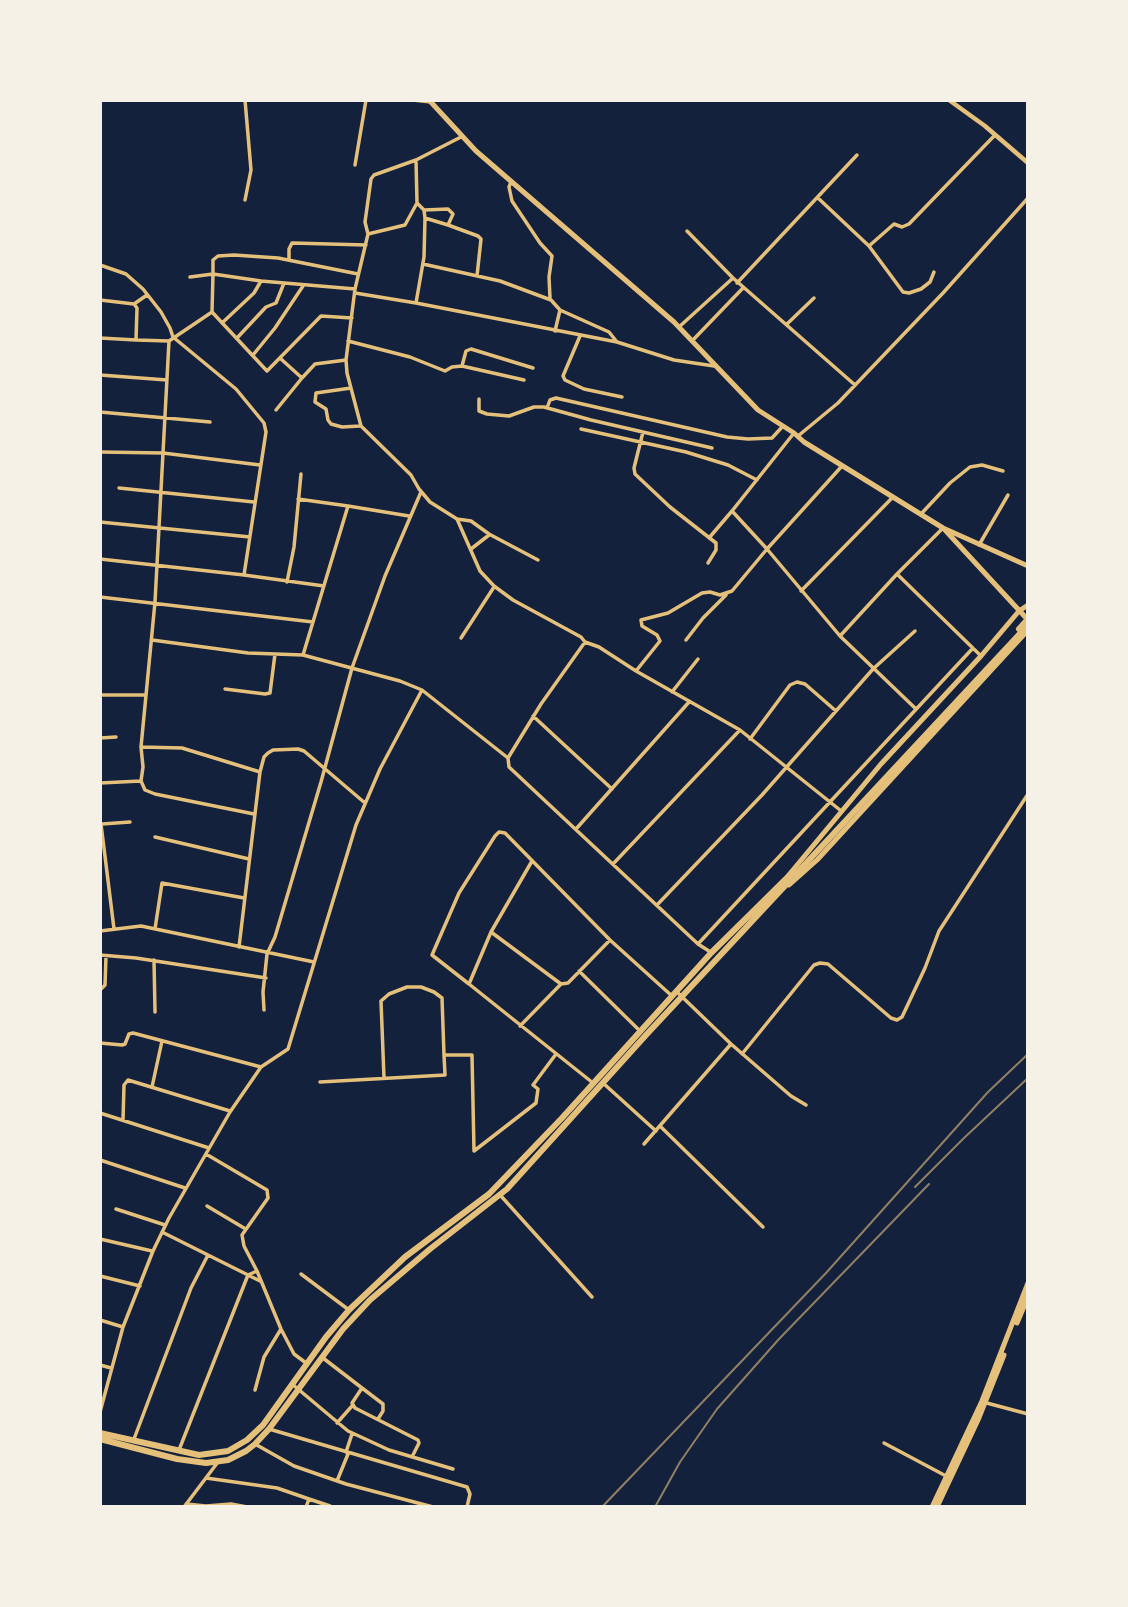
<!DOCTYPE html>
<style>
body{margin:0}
#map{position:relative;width:1128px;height:1607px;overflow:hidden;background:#14213d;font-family:"Nunito Sans",sans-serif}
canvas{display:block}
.frame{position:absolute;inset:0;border:102px solid #f6f1e7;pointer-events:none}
</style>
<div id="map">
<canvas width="1128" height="1607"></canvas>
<div class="frame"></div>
</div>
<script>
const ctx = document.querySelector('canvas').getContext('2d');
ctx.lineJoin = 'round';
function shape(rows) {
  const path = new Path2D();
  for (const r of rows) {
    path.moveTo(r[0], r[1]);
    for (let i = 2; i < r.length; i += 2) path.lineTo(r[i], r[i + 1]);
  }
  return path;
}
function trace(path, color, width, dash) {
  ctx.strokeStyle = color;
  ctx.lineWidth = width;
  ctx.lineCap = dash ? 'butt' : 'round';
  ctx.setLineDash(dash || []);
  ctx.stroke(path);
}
trace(shape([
 [245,100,251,170,245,200],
 [413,100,431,102],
 [461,137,416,160,417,203,405,225,368,234,355,289,346,360,347,373,361,426,411,475,419,489,430,502,457,519,480,571,494,586,513,600,581,637,585,642,599,647,636,671,740,730,840,810],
 [355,165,366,100],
 [511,182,509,187,512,201,540,243,552,256,549,277,550,298],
 [818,198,869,246,894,224,902,227,909,224,995,135],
 [424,210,448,209,453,214,448,225,478,236,481,239,477,276],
 [425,218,448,225],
 [368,234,365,222,371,179,374,175,416,160],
 [869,246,903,292,909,293,921,289,930,282,934,272],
 [289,260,289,249,292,243,366,245],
 [423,264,500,281,551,300,560,310,609,332,617,342],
 [100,265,126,274,143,289,161,312,170,328,173,337,236,389,264,423,266,432,244,575],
 [190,277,213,274,213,260,218,256,234,255,278,258,358,274],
 [733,278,855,385],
 [737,283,857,155],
 [355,293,416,303,424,257,425,218,424,210,417,203],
 [100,300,134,304,137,308,136,340,169,341],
 [416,303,617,342,674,360,714,366],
 [134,304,147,295],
 [212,312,267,371,321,316,352,318],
 [222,323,254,293,261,281],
 [787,324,814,298],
 [679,327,733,278,687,231],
 [555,331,560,310],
 [580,336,563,376,565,380,584,389,622,397],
 [100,338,136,340],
 [237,338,266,307,276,303,284,283],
 [348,341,410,357,445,371,452,367,462,366,524,380],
 [692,341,743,288],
 [253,355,275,328,303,286],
 [462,366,466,351,471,349,533,368],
 [100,375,167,380],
 [302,378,315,364,346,360],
 [351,388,316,393,315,402,326,409,328,420,331,424,342,427,360,426],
 [479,399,479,411,487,414,509,416,534,407,544,407,591,420,712,448],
 [547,408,550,400,556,398,727,437,748,439,772,438,783,426],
 [276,410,302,378,281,359],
 [100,412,210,422],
 [581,429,686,452,728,465,757,480],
 [643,432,634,468,635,474,670,507,716,543,716,550,708,563],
 [794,433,732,511,767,549,840,636,916,709],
 [798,436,838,403,943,293,1028,198],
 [100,452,163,453,260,465],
 [119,488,254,502],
 [298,499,348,506],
 [921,514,950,483,970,467,982,465,1003,471],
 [457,519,471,521,489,534,538,560],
 [100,522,250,537],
 [709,538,732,511],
 [979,545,1008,495],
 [471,549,489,535],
 [100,559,244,575,324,586],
 [897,574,980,655],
 [287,582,294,547,301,474],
 [801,591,892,498],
 [100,597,313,622],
 [840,636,897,574,943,528],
 [461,638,494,587],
 [152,640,248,653,303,655,400,681,422,690,508,758],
 [686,640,703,618,726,595],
 [303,655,348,506,409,516],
 [636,671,660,641,657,635,642,626,641,620,668,613,702,593,710,592,720,595,732,591,767,549,842,466],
 [225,689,265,694,270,693,275,654],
 [672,692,698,659],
 [100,695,146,695],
 [533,716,612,789],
 [100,738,116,737],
 [750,739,790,685,797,682,805,684,836,711],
 [141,747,182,748,260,772,264,757,268,753,273,750,298,749,304,751,365,803],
 [508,758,509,767,698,944,712,953],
 [508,758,541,704,585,642],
 [141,781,145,790,155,794,254,814],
 [100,783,141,781,143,767,141,747,155,602,169,341,212,312,213,274,261,281,355,289],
 [101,824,114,929],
 [102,824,130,822],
 [576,829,689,702],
 [155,837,249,859],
 [613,864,739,731],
 [657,905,762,795,873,669,915,631],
 [155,929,162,883,244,898],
 [100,931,141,926,314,962],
 [491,932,532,861],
 [610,940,568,983,561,984,491,932,469,984,432,955,459,893,495,836,499,832,505,833,610,940,672,996],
 [698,944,973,648],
 [239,947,260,772],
 [100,955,136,958,266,978],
 [154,960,155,1012],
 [579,971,640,1031],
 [469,984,593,1083],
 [100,990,105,985,106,956],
 [676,991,731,1044,791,1096,806,1105],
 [264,1010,263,992,267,954,275,937,321,782,352,668,385,576,421,492],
 [520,1026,561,984],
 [100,1043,122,1045,125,1044,129,1034,133,1033,261,1067],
 [742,1054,814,965,820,963,828,964,891,1018,897,1020,902,1017,925,968,939,931,1028,794],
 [384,1078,381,1001,389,994,407,987,421,987,434,992,442,998,444,1055],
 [320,1082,445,1075,444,1055,472,1055,474,1151,536,1103,538,1089,533,1085,556,1054],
 [603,1083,656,1131],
 [152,1087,162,1041],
 [100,1113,209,1148],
 [123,1120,124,1085,128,1080,230,1111],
 [661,1127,763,1227],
 [644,1144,731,1044],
 [100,1160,185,1188],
 [501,1196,592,1297],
 [207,1206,244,1228],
 [116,1209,165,1225],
 [162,1232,260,1281],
 [100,1239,152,1251],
 [257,1271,281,1329,294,1354,306,1363],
 [301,1274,349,1310],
 [100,1276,140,1286],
 [100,1320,123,1327],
 [323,1358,362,1388,352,1403,355,1408,418,1440,419,1443,412,1457],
 [100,1365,111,1368],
 [292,1384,348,1431,389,1450,453,1469],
 [362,1388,383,1404,383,1411,378,1419],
 [255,1390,264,1357,281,1329],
 [983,1402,1028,1414],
 [100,1412,123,1327,153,1251,169,1218,230,1112,261,1067,288,1049,356,825,380,769,422,690],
 [337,1423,352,1406],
 [269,1429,467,1487,470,1494,467,1507],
 [134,1439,191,1288,208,1255],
 [884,1443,946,1476],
 [255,1444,294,1466,346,1484,433,1507],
 [179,1450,248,1275,257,1271,244,1246,242,1235,268,1198,267,1190,206,1154],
 [346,1452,352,1434],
 [206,1478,277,1488,309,1499,306,1507],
 [337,1481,348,1454],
 [309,1499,330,1506],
 [186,1504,206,1506,231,1504,247,1507],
 [184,1507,218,1462]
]), '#e5c07b', 3.5);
trace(shape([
 [949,100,985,126,1028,163]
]), '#e5c07b', 4.5);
trace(shape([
 [429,100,476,151,674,322,758,410,794,433,804,442,943,528,1028,566],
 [945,530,1028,620]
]), '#e5c07b', 5);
trace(shape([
 [788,876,881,764,981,656,1019,611,1028,605],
 [789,885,817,860,1028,630],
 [1017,1323,1028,1297],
 [932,1507,982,1401,1028,1283],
 [937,1507,978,1420,1004,1355]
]), '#e5c07b', 5);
trace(shape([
 [1019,629,1028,619],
 [100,1433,199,1455,228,1451,247,1440,263,1425,326,1337,349,1310,405,1257,489,1194,562,1118,711,953,792,873],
 [100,1439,177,1459,206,1463,228,1460,246,1451,255,1444,269,1429,343,1329,370,1300,430,1249,507,1189,646,1035,1028,625]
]), '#e5c07b', 6);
trace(shape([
 [915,1187,964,1138,1028,1078],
 [602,1507,826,1273,988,1092,1028,1054],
 [655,1507,680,1462,717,1409,779,1339,929,1184]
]), '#918062', 2);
</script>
